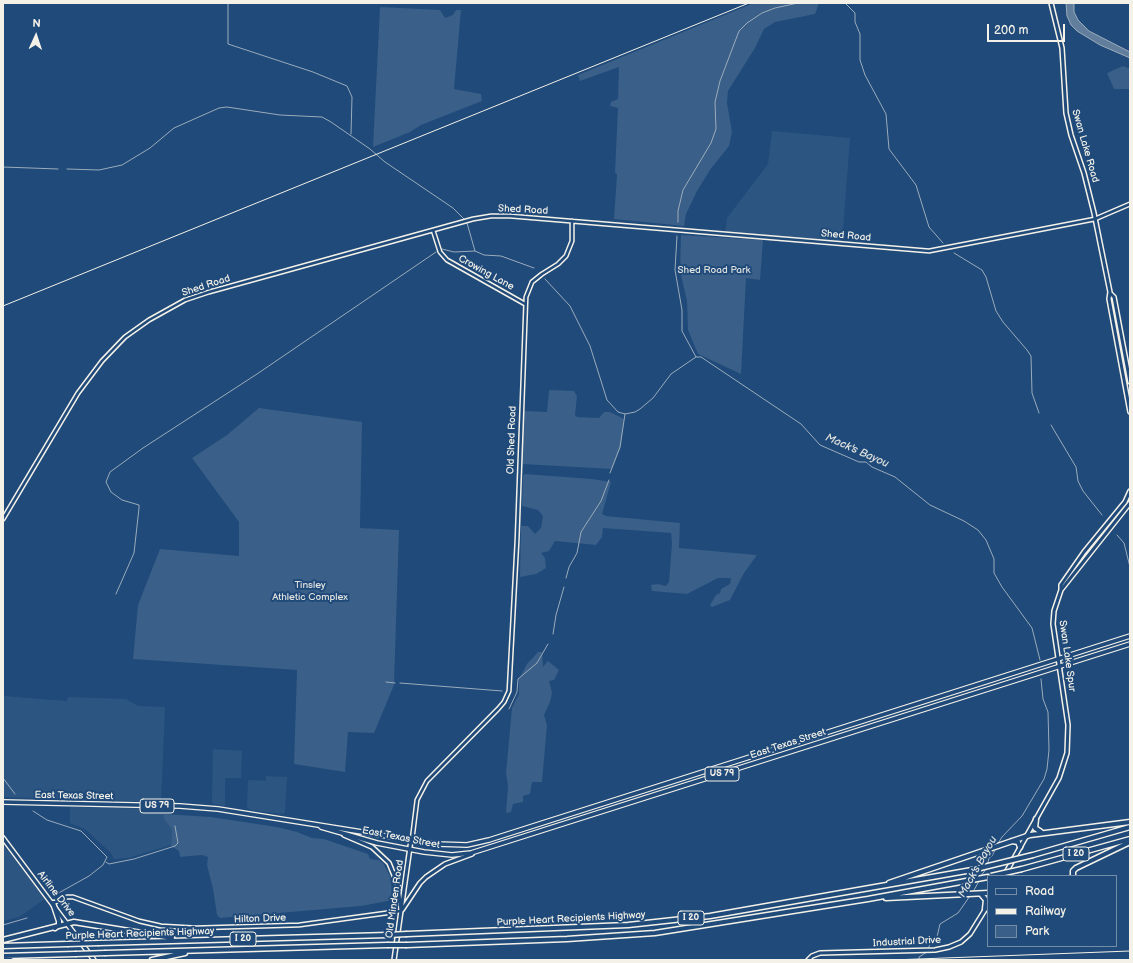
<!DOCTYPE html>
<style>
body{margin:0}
#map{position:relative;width:1133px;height:963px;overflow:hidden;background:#1f4a7a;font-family:"Balsamiq Sans",sans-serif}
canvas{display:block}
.frame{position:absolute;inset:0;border:4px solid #f4f1e8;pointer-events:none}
.legend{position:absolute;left:987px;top:875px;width:130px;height:72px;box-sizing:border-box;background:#1f4a7a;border:1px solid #748da6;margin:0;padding:5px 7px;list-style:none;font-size:12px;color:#f4f1e8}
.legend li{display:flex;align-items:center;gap:8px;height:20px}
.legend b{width:20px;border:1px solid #748da6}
.north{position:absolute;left:16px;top:16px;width:40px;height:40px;-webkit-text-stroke:3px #1f4a7a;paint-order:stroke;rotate:3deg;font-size:11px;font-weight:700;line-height:16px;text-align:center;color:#f4f1e8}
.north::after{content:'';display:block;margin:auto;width:14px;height:18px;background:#f4f1e8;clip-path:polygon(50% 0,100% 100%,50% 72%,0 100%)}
.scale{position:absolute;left:987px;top:24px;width:78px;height:18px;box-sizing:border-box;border:2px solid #f4f1e8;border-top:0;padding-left:5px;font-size:12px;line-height:14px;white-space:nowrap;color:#f4f1e8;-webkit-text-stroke:3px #1f4a7a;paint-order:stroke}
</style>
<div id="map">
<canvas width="1133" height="963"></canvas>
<div class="frame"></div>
<ul class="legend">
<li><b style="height:5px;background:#1f4a7a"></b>Road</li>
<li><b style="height:5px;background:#f4f1e8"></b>Railway</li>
<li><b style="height:11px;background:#3a5f88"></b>Park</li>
</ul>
<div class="north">N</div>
<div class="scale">200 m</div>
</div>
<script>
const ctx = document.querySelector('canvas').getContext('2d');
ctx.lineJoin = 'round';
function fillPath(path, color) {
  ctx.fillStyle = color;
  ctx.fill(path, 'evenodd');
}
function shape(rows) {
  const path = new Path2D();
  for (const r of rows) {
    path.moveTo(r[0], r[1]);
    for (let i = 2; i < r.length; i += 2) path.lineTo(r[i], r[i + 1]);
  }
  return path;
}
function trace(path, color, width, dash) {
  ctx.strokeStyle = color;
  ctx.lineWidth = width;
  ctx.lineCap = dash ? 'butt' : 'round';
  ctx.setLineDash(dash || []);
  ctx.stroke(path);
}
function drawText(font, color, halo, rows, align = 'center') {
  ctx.font = font + ' "Balsamiq Sans",sans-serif';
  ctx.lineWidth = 4;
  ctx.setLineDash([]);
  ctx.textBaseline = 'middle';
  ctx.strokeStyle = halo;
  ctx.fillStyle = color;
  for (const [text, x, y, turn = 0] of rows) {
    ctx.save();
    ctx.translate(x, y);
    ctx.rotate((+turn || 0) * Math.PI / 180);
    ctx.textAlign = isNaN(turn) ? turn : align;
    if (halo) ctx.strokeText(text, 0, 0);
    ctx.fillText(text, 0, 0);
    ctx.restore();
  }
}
fillPath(shape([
 [772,131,850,138,842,244,725,234,727,218,768,164],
 [3,696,67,701,68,697,126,699,138,706,165,707,161,802,3,797],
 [213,749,242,751,241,778,225,778,225,806,214,804,212,802],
 [266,776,287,777,285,812,283,814,250,810,247,807,248,780,266,781],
 [70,807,164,809,164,819,172,830,171,845,128,858,114,859,111,853,85,829,70,823],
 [3,844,45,899,19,917,3,921]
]), '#2d5581');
fillPath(shape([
 [754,3,819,3,815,14,775,22,764,29,755,48,728,91,727,103,732,132,729,146,710,170,697,191,686,214,684,226,614,219,617,175,615,172,618,108,610,106,611,102,618,99,619,67,580,81,578,75],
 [380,7,440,10,445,18,453,15,456,10,461,10,454,89,481,94,482,101,421,125,410,132,373,147],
 [1123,66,1130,69,1130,89,1114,89,1107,73],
 [681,235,763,240,760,280,746,278,741,374,698,354,688,330,687,301,680,271],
 [549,390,574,391,577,396,575,415,577,417,599,418,604,412,610,412,624,419,621,447,612,469,522,464,524,411,547,412],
 [259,408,362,422,360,528,399,530,394,685,374,733,348,732,345,772,294,764,297,670,133,659,138,605,160,549,239,556,239,522,192,458,227,435],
 [525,474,592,479,611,482,602,514,606,516,680,523,679,548,757,555,744,573,730,600,712,607,710,605,716,595,720,593,721,589,730,584,731,578,718,578,687,594,652,591,651,585,658,584,666,586,669,582,672,543,671,533,603,528,602,537,596,545,555,541,549,551,541,553,545,558,546,568,536,574,520,577,521,526,528,526,535,534,541,528,543,516,538,510,522,506,523,476],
 [538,652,542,652,543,667,548,661,559,670,554,680,549,681,552,693,550,702,544,715,547,725,542,782,532,782,530,794,523,796,523,802,513,804,511,812,506,813,508,786,506,773,512,708,519,694,519,679,527,664],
 [164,814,211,817,277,827,297,832,312,838,324,839,368,854,370,859,378,860,383,863,390,876,393,900,361,906,220,918,217,915,213,889,207,865,208,857,202,855,180,857,179,851,171,846,172,830,164,819]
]), '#3a5f88');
const water = shape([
 [1066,3,1074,3,1074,12,1078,20,1089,31,1130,52,1130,58,1100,45,1077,31,1071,25,1067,16,1066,3]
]);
fillPath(water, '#627e9d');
trace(water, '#9cacbb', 1);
trace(shape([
 [228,3,228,44,313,72,347,86,352,97,351,134],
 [845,3,855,13,855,22,860,34,860,60,865,75,886,114,889,149,916,185,929,227,943,243],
 [3,167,58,169],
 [67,169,99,170,122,165,150,148,174,128,219,108,227,107,280,115,322,117,331,122,370,149,385,162,453,208,464,219],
 [678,222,678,211,683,190,711,143,716,129,715,102,720,81,739,31,747,23,762,13,775,8,798,3],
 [467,223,475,251],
 [677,236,675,270,682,310,682,331,696,357,701,357,801,424,820,445,859,462,866,462,872,467,895,477,930,505,964,521,978,530,986,540,994,559,994,573,1002,587,1032,628,1040,660],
 [442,249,454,252,475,251,484,255,501,256,534,268],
 [954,253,982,270,986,277,996,311,1003,322,1027,350,1031,356,1032,393,1039,413],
 [545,279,570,306,590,346,607,400,618,412,625,414,635,412,640,409,653,398,671,374,696,357],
 [1051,425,1076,467,1078,481,1083,491,1102,515],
 [610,473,620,447,625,414],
 [1117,535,1124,543,1130,567],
 [566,578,569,567,577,553,581,532,601,501,609,480],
 [116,594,134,553,139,508,139,505,122,500,111,492,106,482,110,472,143,448,257,374,436,252],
 [553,634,556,615,564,587],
 [386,682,395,683],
 [400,683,502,691],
 [509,709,517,692,518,679,537,663,548,644],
 [3,778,15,794],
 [33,811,47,820,81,831,107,857,103,865,89,876,55,895],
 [997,845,1002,837,1022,816,1044,779,1047,769,1049,750,1048,712,1043,699,1041,679],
 [106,862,109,864,134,859,175,846,178,843,175,826],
 [987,866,989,858,992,856,996,848],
 [981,876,986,869],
 [973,892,979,881],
 [3,925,27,918],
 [928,949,931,942,937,937,940,924,958,913,970,896],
 [919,960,919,957,927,952]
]), '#9cacbb', 1);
const tertiary = shape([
 [433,230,440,252,447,260,525,304],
 [3,519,78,393,102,361,125,337,149,320,185,300,209,292,473,219,491,216,510,216,929,251,1095,219,1130,204],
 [412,840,417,800,427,781,498,709,504,702,509,691,517,541,526,297,532,282,542,274,558,264,566,256,572,241,572,221],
 [53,903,67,897,73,897,139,921,161,926,196,928,299,925,401,911]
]);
const secondary = shape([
 [1051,3,1062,48,1066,113,1071,135,1084,173,1094,213,1110,292,1109,299,1130,412],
 [1110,293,1114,297,1130,382],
 [1061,590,1130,503],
 [344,835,372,847,389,863,398,885,401,911],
 [3,838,94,960],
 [1004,876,1059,778,1067,753,1068,725,1053,624,1054,611,1061,590,1061,585,1084,552,1125,502,1130,491],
 [402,910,420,883,426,877,445,864,472,854],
 [394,960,411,840],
 [808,960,812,956,820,953,935,950,949,947,961,942,970,934,988,905]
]);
const primary = shape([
 [3,802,180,806,218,809,437,844,467,845,489,840,1130,636],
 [321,827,377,843,424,852,452,855,471,853,1130,644]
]);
const motorway = shape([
 [1036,819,1035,828,1041,832],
 [1012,841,1018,842,1020,847],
 [1033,855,1130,827],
 [1022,869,1130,839],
 [1073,876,1073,871,1076,868,1130,842],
 [889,883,1030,835,1130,822],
 [981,894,986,900,985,909],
 [886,898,988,893],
 [53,903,59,921,59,925,55,928],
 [407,934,628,925,710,916,972,870],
 [3,940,74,922,172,938],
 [99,943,388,935],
 [407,945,567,939,655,933,868,899,988,877],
 [3,946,67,944],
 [106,953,387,945],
 [3,956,75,954],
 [3,959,11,960],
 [152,960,185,953]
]);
trace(tertiary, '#f4f1e8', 5.5);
trace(secondary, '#f4f1e8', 6);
trace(primary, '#f4f1e8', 6);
trace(motorway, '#f4f1e8', 7);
trace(tertiary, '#1f4a7a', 2.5);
trace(secondary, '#1f4a7a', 3);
trace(primary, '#1f4a7a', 3.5);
trace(motorway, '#1f4a7a', 4);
trace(shape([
 [3,306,749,3],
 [892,960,1130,951]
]), '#f4f1e8', 1);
const motorwayBridge = shape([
 [972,870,1033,855],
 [991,876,1022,869],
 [388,935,407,934],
 [67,944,99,943],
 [387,945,407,945],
 [75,954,106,953]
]);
trace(motorwayBridge, '#f4f1e8', 7, []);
trace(motorwayBridge, '#1f4a7a', 4);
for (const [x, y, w] of [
 [722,774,34],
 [157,806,34],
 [1076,854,26],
 [691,918,26],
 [243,939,26]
]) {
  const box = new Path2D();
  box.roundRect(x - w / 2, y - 7, w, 14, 3);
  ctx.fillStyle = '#1f4a7a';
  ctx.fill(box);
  trace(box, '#f4f1e8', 1);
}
drawText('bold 9px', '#f4f1e8', null, [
 ["US 79",722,774],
 ["US 79",157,806],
 ["I 20",1076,854],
 ["I 20",691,918],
 ["I 20",243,939]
]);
drawText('10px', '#f4f1e8', '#1f4a7a', [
 ["Swan Lake Road",1085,146,74],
 ["Shed Road",523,210,3],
 ["Shed Road",846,236,5],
 ["Crowing Lane",486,273,29],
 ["Shed Road",206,286,-18],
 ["Old Shed Road",512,440,-88],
 ["Swan Lake Spur",1067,656,82],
 ["East Texas Street",788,744,-18],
 ["East Texas Street",74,796,1],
 ["East Texas Street",401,838,11],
 ["Airline Drive",56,894,52],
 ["Old Minden Road",395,899,-82],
 ["Hilton Drive",260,919,-2],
 ["Purple Heart Recipients Highway",571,919,-3],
 ["Purple Heart Recipients Highway",140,934,-2],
 ["Industrial Drive",907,942,-3]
]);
drawText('10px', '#e1e2de', '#1f4a7a', [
 ["Shed Road Park",714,270],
 ["Tinsley",310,585],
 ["Athletic Complex",310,597]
]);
drawText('italic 11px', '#dee0dd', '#1f4a7a', [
 ["Mack's Bayou",857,451,24],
 ["Mack's Bayou",978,867,-61]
]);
</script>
